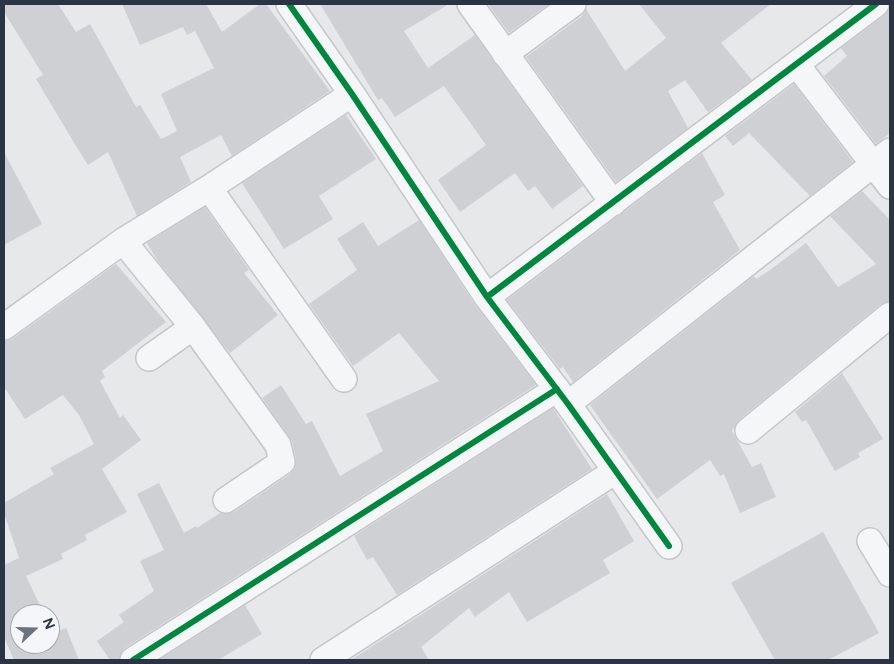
<!DOCTYPE html>
<style>
body{margin:0}
#map{position:relative;width:894px;height:664px;overflow:hidden;background:#e6e8ea;font-family:Figtree,sans-serif}
canvas{display:block}
.frame{position:absolute;inset:0;border:5px solid #2b3445;pointer-events:none}
.north{position:absolute;left:10px;top:604px;width:50px;height:50px;box-sizing:border-box;background:#f4f6f9;border:1px solid #a4a8b1;border-radius:50%;rotate:69deg;font-size:14px;font-weight:700;line-height:20px;text-align:center;color:#2b3445}
.north::after{content:'';display:block;margin:auto;width:18px;height:22px;background:#6c737f;clip-path:polygon(50% 0,100% 100%,50% 72%,0 100%)}
</style>
<div id="map">
<canvas width="894" height="664"></canvas>
<div class="frame"></div>
<div class="north">N</div>
</div>
<script>
const ctx = document.querySelector('canvas').getContext('2d');
ctx.lineJoin = 'round';
function fillPath(path, color) {
  ctx.fillStyle = color;
  ctx.fill(path, 'evenodd');
}
function shape(rows) {
  const path = new Path2D();
  for (const r of rows) {
    path.moveTo(r[0], r[1]);
    for (let i = 2; i < r.length; i += 2) path.lineTo(r[i], r[i + 1]);
  }
  return path;
}
function trace(path, color, width, dash) {
  ctx.strokeStyle = color;
  ctx.lineWidth = width;
  ctx.lineCap = dash ? 'butt' : 'round';
  ctx.setLineDash(dash || []);
  ctx.stroke(path);
}
fillPath(shape([
 [4,4,58,4,76,32,90,24,136,107,140,105,161,139,177,131,161,94,214,68,195,31,187,35,183,27,140,45,122,4,206,4,222,32,260,4,266,4,330,91,232,156,221,135,180,157,191,182,137,216,108,152,88,165,73,141,36,79,43,75,4,12],
 [320,4,449,4,404,31,428,68,475,35,583,186,552,209,535,186,528,191,515,173,460,212,438,180,486,145,444,86,395,117,382,98,378,100],
 [488,4,549,4,509,33],
 [639,4,771,4,721,43,752,80,708,112,685,80,668,91,688,128,616,182,526,57,582,16,586,9,625,71,666,38],
 [890,4,890,133,876,144,824,76,847,56,841,48,885,15],
 [794,84,853,162,810,196,749,133,733,146,725,136],
 [346,115,376,159,319,196,333,219,284,249,242,183],
 [4,152,42,224,4,245],
 [702,153,725,195,713,202,740,250,573,382,563,367,560,369,507,300],
 [862,191,890,220,890,301,881,304,739,420,732,431,752,467,761,463,776,497,740,513,724,474,720,476,710,460,657,499,590,405,754,276,756,279,770,270,806,243,838,287,876,264,830,216],
 [205,207,249,270,244,273,278,315,230,353,157,260,147,243],
 [419,220,475,305,536,385,125,648,121,653,119,660,110,660,97,641,124,622,119,615,154,591,140,561,164,550,137,494,159,483,184,533,196,526,197,528,220,513,227,514,234,512,290,474,295,468,296,459,292,441,262,398,281,385,306,424,312,421,340,476,383,451,366,414,439,381,399,333,353,366,309,304,357,270,337,239,363,222,378,246],
 [116,264,166,322,102,371,105,377,100,381,120,418,123,415,141,440,102,469,127,512,85,535,87,540,61,554,63,559,26,576,44,614,20,614,20,644,50,644,50,627,53,633,66,628,79,660,14,660,4,637,4,565,19,558,4,513,4,503,54,474,50,468,94,444,79,415,63,395,25,419,4,387,4,341,12,339],
 [842,373,883,439,858,453,860,457,835,471,806,420,802,422,795,412],
 [553,408,592,469,397,595,373,557,367,560,354,536],
 [607,494,634,541,603,560,610,573,527,622,509,592,475,617,469,608,421,647,429,660,351,660],
 [823,532,879,633,828,660,775,660,731,583],
 [245,605,262,634,218,660,159,660]
]), '#ced0d3');
const street = shape([
 [289,4,352,94,487,297,568,404,669,546],
 [470,4,613,203],
 [505,54,573,4],
 [797,65,890,186],
 [209,188,344,379],
 [123,241,193,327,278,445,282,462,226,500],
 [487,297,876,4],
 [4,327,123,241,209,188,352,94],
 [149,358,193,327],
 [568,404,890,151],
 [748,431,890,315],
 [870,541,890,574],
 [133,660,557,389],
 [323,660,614,472]
]);
trace(street, '#c4c6c8', 28);
trace(street, '#f5f6f7', 25);
trace(shape([
 [289,4,352,94,487,297,568,404,669,546],
 [487,297,876,4],
 [133,660,557,389]
]), '#00873e', 6);
</script>
